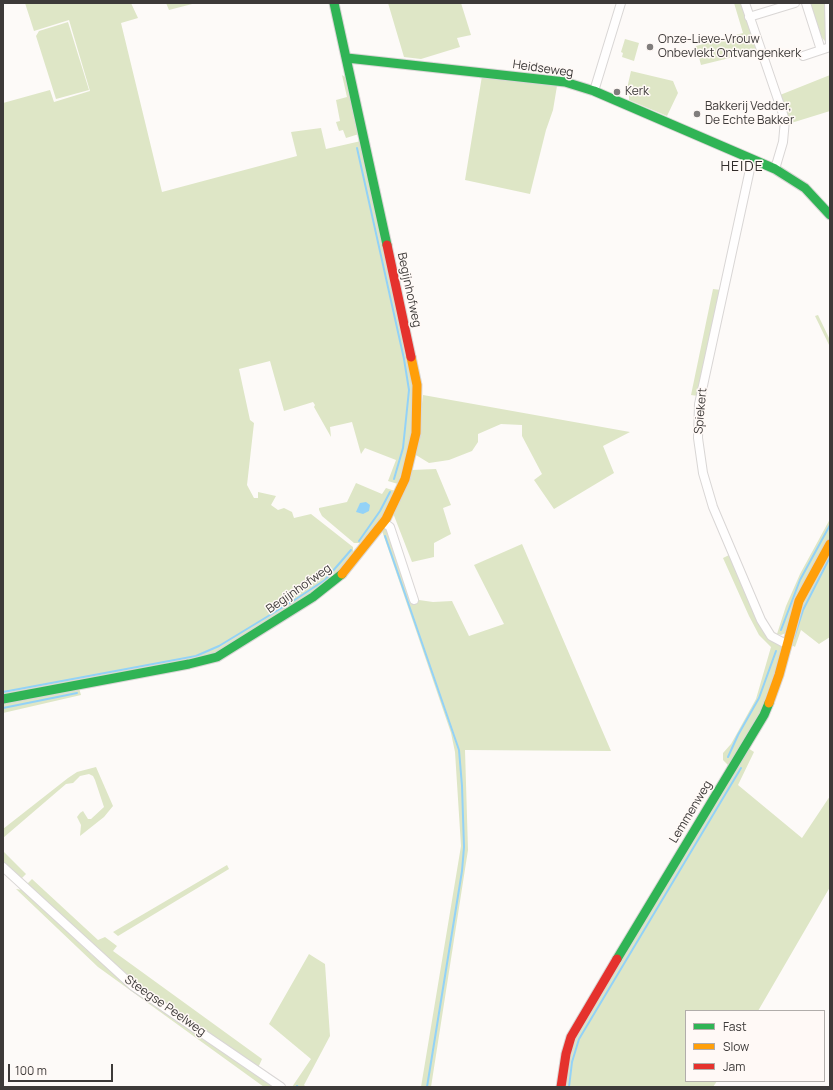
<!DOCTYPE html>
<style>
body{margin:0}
#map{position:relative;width:833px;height:1090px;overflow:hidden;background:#fdfaf8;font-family:Manrope,sans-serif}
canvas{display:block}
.frame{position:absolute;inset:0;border:4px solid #3d3a39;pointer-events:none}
.legend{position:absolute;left:685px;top:1010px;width:140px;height:72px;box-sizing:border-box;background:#fff9f6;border:1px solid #b1adaa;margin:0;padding:5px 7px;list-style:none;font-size:12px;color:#3d3a39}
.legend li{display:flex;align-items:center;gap:8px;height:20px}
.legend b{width:20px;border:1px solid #b1adaa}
.scale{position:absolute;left:8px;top:1064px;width:105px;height:18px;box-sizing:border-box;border:2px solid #3d3a39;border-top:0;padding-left:5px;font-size:12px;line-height:14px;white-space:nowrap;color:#3d3a39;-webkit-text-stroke:3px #fff9f6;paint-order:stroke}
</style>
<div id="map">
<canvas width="833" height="1090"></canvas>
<div class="frame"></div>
<ul class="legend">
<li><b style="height:5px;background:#30b455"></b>Fast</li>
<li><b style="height:5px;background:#ff9f0a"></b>Slow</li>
<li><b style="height:5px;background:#e5322d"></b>Jam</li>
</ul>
<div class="scale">100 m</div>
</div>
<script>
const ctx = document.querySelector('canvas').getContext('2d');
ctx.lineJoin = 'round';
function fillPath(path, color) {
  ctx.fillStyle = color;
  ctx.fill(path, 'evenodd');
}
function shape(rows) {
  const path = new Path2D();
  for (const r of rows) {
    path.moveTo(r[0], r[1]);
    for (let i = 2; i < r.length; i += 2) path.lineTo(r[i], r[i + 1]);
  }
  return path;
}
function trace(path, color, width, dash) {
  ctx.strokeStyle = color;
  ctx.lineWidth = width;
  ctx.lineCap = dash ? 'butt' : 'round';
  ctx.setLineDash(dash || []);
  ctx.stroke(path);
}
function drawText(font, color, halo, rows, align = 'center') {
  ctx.font = font + ' Manrope,sans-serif';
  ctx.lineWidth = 3;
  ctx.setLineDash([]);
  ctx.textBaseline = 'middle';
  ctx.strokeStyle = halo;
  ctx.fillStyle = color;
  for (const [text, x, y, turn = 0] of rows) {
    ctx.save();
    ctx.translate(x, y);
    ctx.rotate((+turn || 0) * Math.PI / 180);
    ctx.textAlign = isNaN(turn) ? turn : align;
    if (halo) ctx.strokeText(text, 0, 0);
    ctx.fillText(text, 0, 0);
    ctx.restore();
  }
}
fillPath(shape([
 [25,3,131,3,138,18,121,23,162,192,297,156,291,132,321,128,326,149,361,141,414,393,413,430,398,484,388,481,396,460,365,448,361,454,352,422,330,427,331,437,314,407,315,405,313,402,284,411,270,361,239,369,250,420,254,423,247,485,254,498,258,498,258,492,276,496,271,505,278,510,284,508,292,512,294,518,311,514,353,547,353,556,318,591,208,657,3,697,3,103,50,90,54,102,90,91,69,20,34,31],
 [166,3,196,3,169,10],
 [388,3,461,3,471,35,457,38,460,47,421,59,404,57],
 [734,3,742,3,758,51,701,65,696,46,743,33],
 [812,3,826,3,825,41,821,37,810,7],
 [68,22,89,90,56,99,36,36,39,31],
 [625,39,639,43,634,61,622,57,623,53,621,52],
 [631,71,673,81,678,93,667,116,629,100,629,95,626,93],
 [342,75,348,79,359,134,346,138,343,130,339,131,336,122,340,121,336,100,347,97],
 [830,75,830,111,788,124,780,95],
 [482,76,557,86,553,110,546,130,530,194,465,180],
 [713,289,721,290,698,396,691,395],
 [818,315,830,340,830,347,815,316],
 [423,395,630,432,603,446,614,473,554,509,534,480,542,474,522,436,522,425,501,424,478,434,478,442,472,451,449,460,429,463,416,455],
 [436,469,451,505,443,508,451,534,434,543,434,557,412,562,393,513,411,470],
 [356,483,382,494,386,488,395,491,381,519,360,543,354,543,322,516,319,510,319,508,347,502],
 [830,519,830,538,810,575,786,633,781,635,777,634,786,606,800,574],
 [385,527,390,529,412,599,433,602,452,601,469,636,504,624,474,565,522,544,611,751,465,750,468,850,431,1087,421,1087,461,846,455,752,451,733,381,528],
 [830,552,830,637,819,644,801,630,795,647,788,643,801,608],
 [729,555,756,615,781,647,782,652,760,713,729,766,723,760,723,753,731,744,756,699,771,647,759,635,749,616,723,558],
 [79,688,81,695,3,713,3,704],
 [748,748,754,752,738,785,802,838,830,796,830,887,758,1011,686,1011,686,1081,717,1081,713,1087,562,1087,577,1032],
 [96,767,113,806,104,817,80,836,81,825,77,817,80,813,83,811,88,819,91,819,104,807,95,780,93,776,89,774,80,776,73,783,66,784,3,838,3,829,68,778,77,772],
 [3,851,26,874,22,878,18,878,3,864],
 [227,865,229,869,118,936,113,932],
 [32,879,98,940,105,937,117,946,113,951,262,1059,258,1068,117,970,26,885],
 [16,889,23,890,92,955,175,1017,268,1080,274,1087,264,1087,98,967],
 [309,954,325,964,330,1036,304,1085,306,1087,292,1087,311,1059,269,1024]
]), '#dee6c6');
fillPath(shape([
 [366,502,370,505,369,511,363,514,356,512,360,503]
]), '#93d2f7');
trace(shape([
 [357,148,404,359,409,390,403,448,394,479],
 [385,536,459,750,462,786,464,847,462,871,427,1087],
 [359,541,380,511,390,492],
 [781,630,800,580,830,525],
 [794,638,803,610,830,557],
 [3,692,196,656,219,646,293,601,325,580,351,550],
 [3,708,77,693],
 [728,757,738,735,759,698,776,651],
 [297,1086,298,1087],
 [569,1087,572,1062,579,1039,741,768]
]), '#93d2f7', 2);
const street = shape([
 [745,3,785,120,783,142,775,169],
 [806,3,821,50],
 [749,17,795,3],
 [803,56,830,47,829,3],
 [594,91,621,3],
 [752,160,699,404,698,438,703,473,713,507,761,620,771,636,786,644],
 [383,522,390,527,414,600],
 [3,867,133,986,281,1087]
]);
const fast = shape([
 [334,3,387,245],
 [347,58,565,82,594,91,775,169,805,188,830,215],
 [3,699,189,664,217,657,313,597,342,574],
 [617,959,764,715,769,703]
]);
const slow = shape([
 [342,574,386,519,405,479,416,433,417,385,411,357],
 [769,703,779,675,799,601,830,544]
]);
const jam = shape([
 [387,245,411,357],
 [561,1087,566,1054,571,1037,617,959]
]);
trace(street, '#d9d6d5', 10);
trace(fast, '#d9d6d5', 11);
trace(slow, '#d9d6d5', 11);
trace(jam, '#d9d6d5', 11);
trace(street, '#fffefe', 8);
trace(fast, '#30b455', 9);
trace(slow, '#ff9f0a', 9);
trace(jam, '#e5322d', 9);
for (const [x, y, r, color] of [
 [650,47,4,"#807d7c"],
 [617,92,4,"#807d7c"],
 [697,114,4,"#807d7c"]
]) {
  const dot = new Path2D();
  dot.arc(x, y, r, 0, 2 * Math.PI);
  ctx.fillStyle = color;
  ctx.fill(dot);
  trace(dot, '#fff9f6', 1.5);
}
drawText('12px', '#3d3a39', '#fff9f6', [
 ["Onze-Lieve-Vrouw",658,40],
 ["Onbevlekt Ontvangenkerk",658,54],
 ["Kerk",625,92],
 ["Bakkerij Vedder,",705,107],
 ["De Echte Bakker",705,121]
], 'left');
drawText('12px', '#3d3a39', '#fff9f6', [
 ["Heidseweg",543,69,8],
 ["Begijnhofweg",409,290,78],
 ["Spiekert",701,411,-85],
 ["Begijnhofweg",299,589,-35],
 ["Lemmenweg",691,812,-59],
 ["Steegse Peelweg",165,1006,35]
]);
ctx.letterSpacing = '1px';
drawText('14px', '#312c2a', '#fff9f6', [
 ["HEIDE",742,167]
]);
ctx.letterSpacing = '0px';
</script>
